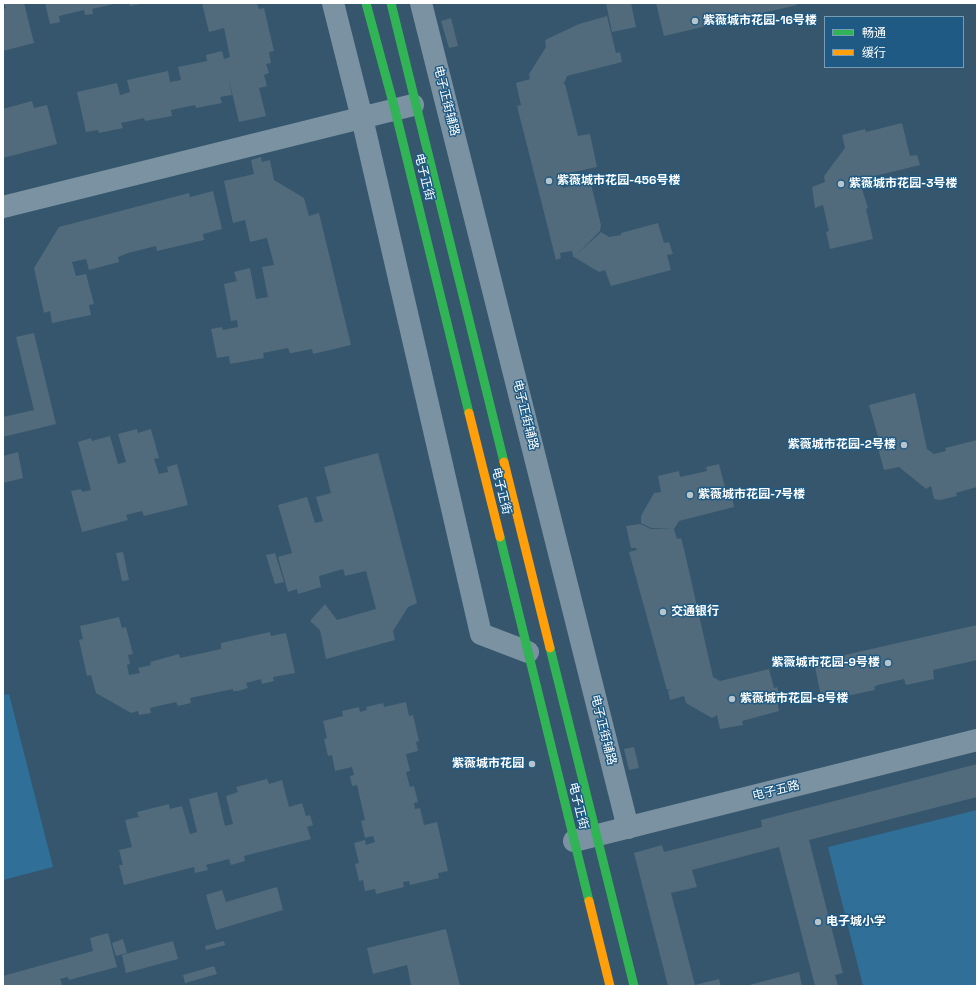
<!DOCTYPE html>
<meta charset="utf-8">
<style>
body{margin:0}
#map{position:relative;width:980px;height:989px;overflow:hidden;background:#35566c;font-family:"Space Grotesk","Noto Sans SC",sans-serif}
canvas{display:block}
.frame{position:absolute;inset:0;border:4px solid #fff;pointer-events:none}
.legend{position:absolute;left:824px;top:16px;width:140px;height:52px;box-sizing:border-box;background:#1e5a83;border:1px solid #789cb5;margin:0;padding:5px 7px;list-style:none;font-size:12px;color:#fff}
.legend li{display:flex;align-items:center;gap:8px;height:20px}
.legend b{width:20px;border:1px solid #789cb5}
</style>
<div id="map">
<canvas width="980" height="989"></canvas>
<div class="frame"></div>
<ul class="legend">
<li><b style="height:5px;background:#30b455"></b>畅通</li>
<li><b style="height:5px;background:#ff9f0a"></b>缓行</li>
</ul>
</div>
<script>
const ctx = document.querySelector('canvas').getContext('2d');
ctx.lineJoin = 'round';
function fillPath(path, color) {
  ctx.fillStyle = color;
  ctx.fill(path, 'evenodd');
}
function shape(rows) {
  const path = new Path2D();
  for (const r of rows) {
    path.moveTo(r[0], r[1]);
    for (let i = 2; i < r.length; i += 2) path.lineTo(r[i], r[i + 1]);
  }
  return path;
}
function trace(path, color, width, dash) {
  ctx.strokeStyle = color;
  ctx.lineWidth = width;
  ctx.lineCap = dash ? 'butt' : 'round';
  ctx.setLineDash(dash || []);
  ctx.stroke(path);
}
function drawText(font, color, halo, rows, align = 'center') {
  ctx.font = font + ' "Space Grotesk","Noto Sans SC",sans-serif';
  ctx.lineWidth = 3;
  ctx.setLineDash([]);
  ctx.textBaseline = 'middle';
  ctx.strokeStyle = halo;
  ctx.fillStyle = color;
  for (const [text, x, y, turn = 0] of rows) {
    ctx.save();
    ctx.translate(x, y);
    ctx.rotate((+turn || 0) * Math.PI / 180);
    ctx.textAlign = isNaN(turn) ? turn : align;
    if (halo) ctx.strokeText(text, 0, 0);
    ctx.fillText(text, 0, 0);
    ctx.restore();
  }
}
fillPath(shape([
 [9,694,53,867,3,880,3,695],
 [977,810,977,986,863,986,828,847]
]), '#2f6f98');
fillPath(shape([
 [8,3,24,3,34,43,3,51,3,9,6,8,4,4],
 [45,3,114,3,114,4,92,9,93,14,85,15,84,10,59,16,60,22,50,24],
 [129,3,141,3,141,4,130,6],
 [202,3,257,3,259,9,264,8,274,51,269,52,271,63,266,64,269,73,264,75,267,86,259,88,266,116,239,122,228,76,232,95,220,97,222,103,196,108,195,105,171,110,172,116,145,121,144,118,121,123,123,128,99,133,98,130,86,132,77,92,117,83,120,95,130,92,127,80,168,71,170,82,181,80,178,67,207,61,206,55,222,51,224,59,230,57,224,28,209,32],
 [606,3,631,3,636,27,612,32],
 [656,3,796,3,797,5,664,36],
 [607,16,616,53,620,52,622,62,567,76,564,83,562,83,565,84,578,136,590,134,597,167,560,175,563,188,578,184,577,179,589,176,601,225,600,231,575,256,601,232,609,237,621,235,621,233,658,223,664,243,669,242,673,254,667,255,671,270,611,286,605,270,599,272,574,257,572,256,573,256,572,251,560,253,561,258,556,260,517,106,521,105,516,83,530,79,529,74,546,47,545,41,547,39,579,24],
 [451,18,458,46,449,48,441,21],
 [32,101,34,108,47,105,57,144,3,158,3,109],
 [902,123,910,156,917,155,920,165,863,179,861,186,868,208,866,209,873,239,830,249,826,232,829,231,823,205,815,208,812,187,825,182,824,176,845,148,842,135,865,129,866,132],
 [261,157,262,162,270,160,274,180,304,198,309,216,319,213,351,345,313,354,312,349,292,353,290,353,288,348,263,353,264,358,230,364,229,356,217,358,211,329,222,327,223,330,238,327,237,320,231,321,224,284,237,281,234,272,250,268,256,299,268,297,262,267,274,265,267,238,250,242,245,220,233,223,224,181,254,174,251,160],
 [213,191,222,229,203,234,204,240,157,251,156,246,128,253,118,257,119,262,89,270,86,259,72,262,76,276,86,274,94,304,89,305,91,315,52,323,50,311,44,313,34,268,59,227,189,193,190,197],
 [34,333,56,424,3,437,3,417,34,410,16,337],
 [915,393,927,449,934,454,946,451,945,448,977,440,977,487,956,493,957,496,940,500,934,499,931,486,926,489,925,488,899,467,884,470,878,448,881,447,869,405],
 [137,429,138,433,151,429,159,458,154,459,159,474,168,472,167,467,177,464,188,505,144,516,142,511,126,515,128,520,82,532,71,491,81,489,82,492,91,490,78,442,91,438,92,441,110,436,118,464,126,462,118,434],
 [18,452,23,478,3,483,3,456],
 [378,453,417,603,408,607,393,631,395,640,326,659,320,630,310,621,325,604,337,620,376,609,366,571,345,576,343,569,319,576,321,587,298,594,297,589,288,592,278,557,292,553,278,505,307,497,315,523,323,521,316,497,331,493,324,467],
 [719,464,728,498,732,497,734,507,679,521,674,529,651,528,641,523,641,516,654,493,661,492,658,476,679,471,680,477,707,471,706,467],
 [640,524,651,529,674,529,677,539,681,538,684,549,713,677,679,688,713,677,720,681,769,669,774,688,777,687,781,699,777,700,779,711,742,721,743,725,720,729,717,715,712,718,686,703,684,696,670,700,668,691,672,689,667,690,629,552,637,550,636,548,631,548,626,526],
 [123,552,129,580,122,581,116,553],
 [275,553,284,582,275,584,266,555],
 [119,617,122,628,126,627,133,654,128,655,130,664,127,665,129,675,140,673,138,668,151,665,150,662,179,654,180,658,221,649,221,643,270,632,271,636,286,633,295,673,273,677,274,681,262,684,261,679,246,683,248,688,238,691,233,691,233,689,190,698,191,703,178,706,176,702,150,708,151,713,139,715,138,711,131,713,96,693,91,675,87,676,79,640,83,639,80,626],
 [977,625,977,660,933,670,934,679,906,685,904,679,878,685,874,687,875,690,822,701,814,662],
 [406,702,409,716,413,715,419,741,416,742,418,751,406,754,410,771,406,772,410,787,414,786,418,802,414,803,415,809,420,808,424,825,437,822,448,871,438,873,439,878,410,885,409,881,403,882,404,887,376,894,375,889,365,891,363,880,359,881,355,864,359,863,354,843,365,840,366,845,375,842,373,836,365,838,361,821,365,820,357,785,352,786,350,776,354,775,352,767,335,771,332,755,328,756,324,739,327,738,323,721,343,716,342,711,359,707,360,712,367,710,366,707,383,703,384,707],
 [634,747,639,768,629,770,624,749],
 [977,764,977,797,809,840,843,973,835,975,838,986,815,986,779,847,692,870,697,887,671,893,695,985,719,979,721,986,668,986,634,853,662,845,664,852,762,827,761,820],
 [267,779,269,784,282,780,289,807,302,803,306,816,310,815,313,825,307,827,311,839,244,856,245,861,231,865,229,859,206,865,208,870,195,873,194,867,124,885,119,865,123,865,119,850,132,847,125,820,139,817,137,812,169,804,170,809,182,806,190,834,197,832,189,799,217,792,225,826,233,824,226,796,238,792,236,787],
 [277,887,283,910,216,930,206,895,222,890,226,902],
 [446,929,460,986,409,986,411,985,407,965,373,974,367,948],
 [108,933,117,967,69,980,68,977,60,979,62,985,58,986,3,986,3,976,93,951,90,938],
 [123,939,127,953,116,956,112,943],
 [173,941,178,959,126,973,122,955],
 [224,941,225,945,206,950,205,946],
 [214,966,217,974,185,983,183,975],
 [799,972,802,986,749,986,749,985]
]), '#516b7c');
trace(shape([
 [333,3,362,118,481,634,528,652],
 [421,3,628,828],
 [3,207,413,105],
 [574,841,977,740]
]), '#7b92a2', 22);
trace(shape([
 [366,3,395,110,469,413],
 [391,3,504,462],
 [500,537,589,901],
 [550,648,634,986]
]), '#30b455', 9);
trace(shape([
 [469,413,500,537],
 [504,462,550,648],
 [589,901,610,986]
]), '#ff9f0a', 9);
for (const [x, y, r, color] of [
 [695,21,4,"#b8c4cc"],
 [549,181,4,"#b8c4cc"],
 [841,184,4,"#b8c4cc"],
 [904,445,4,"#b8c4cc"],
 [690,495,4,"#b8c4cc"],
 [663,612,4,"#b8c4cc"],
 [888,663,4,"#b8c4cc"],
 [732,699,4,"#b8c4cc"],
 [532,764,4,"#b8c4cc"],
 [818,922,4,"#b8c4cc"]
]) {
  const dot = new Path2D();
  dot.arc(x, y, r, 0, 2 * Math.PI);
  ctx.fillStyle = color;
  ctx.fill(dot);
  trace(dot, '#1e5a83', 1.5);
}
drawText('bold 12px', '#fff', '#1e5a83', [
 ["紫薇城市花园-16号楼",703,21],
 ["紫薇城市花园-456号楼",557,181],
 ["紫薇城市花园-3号楼",849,184],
 ["紫薇城市花园-2号楼",896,445,"right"],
 ["紫薇城市花园-7号楼",698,495],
 ["交通银行",671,612],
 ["紫薇城市花园-9号楼",880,663,"right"],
 ["紫薇城市花园-8号楼",740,699],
 ["紫薇城市花园",524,764,"right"],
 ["电子城小学",826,922]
], 'left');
drawText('12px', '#fff', '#1e5a83', [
 ["电子正街辅路",446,101,76],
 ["电子正街",424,177,76],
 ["电子正街辅路",525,415,76],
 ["电子正街",501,491,76],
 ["电子正街辅路",603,730,76],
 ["电子五路",776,791,-14],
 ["电子正街",578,806,76]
]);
</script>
